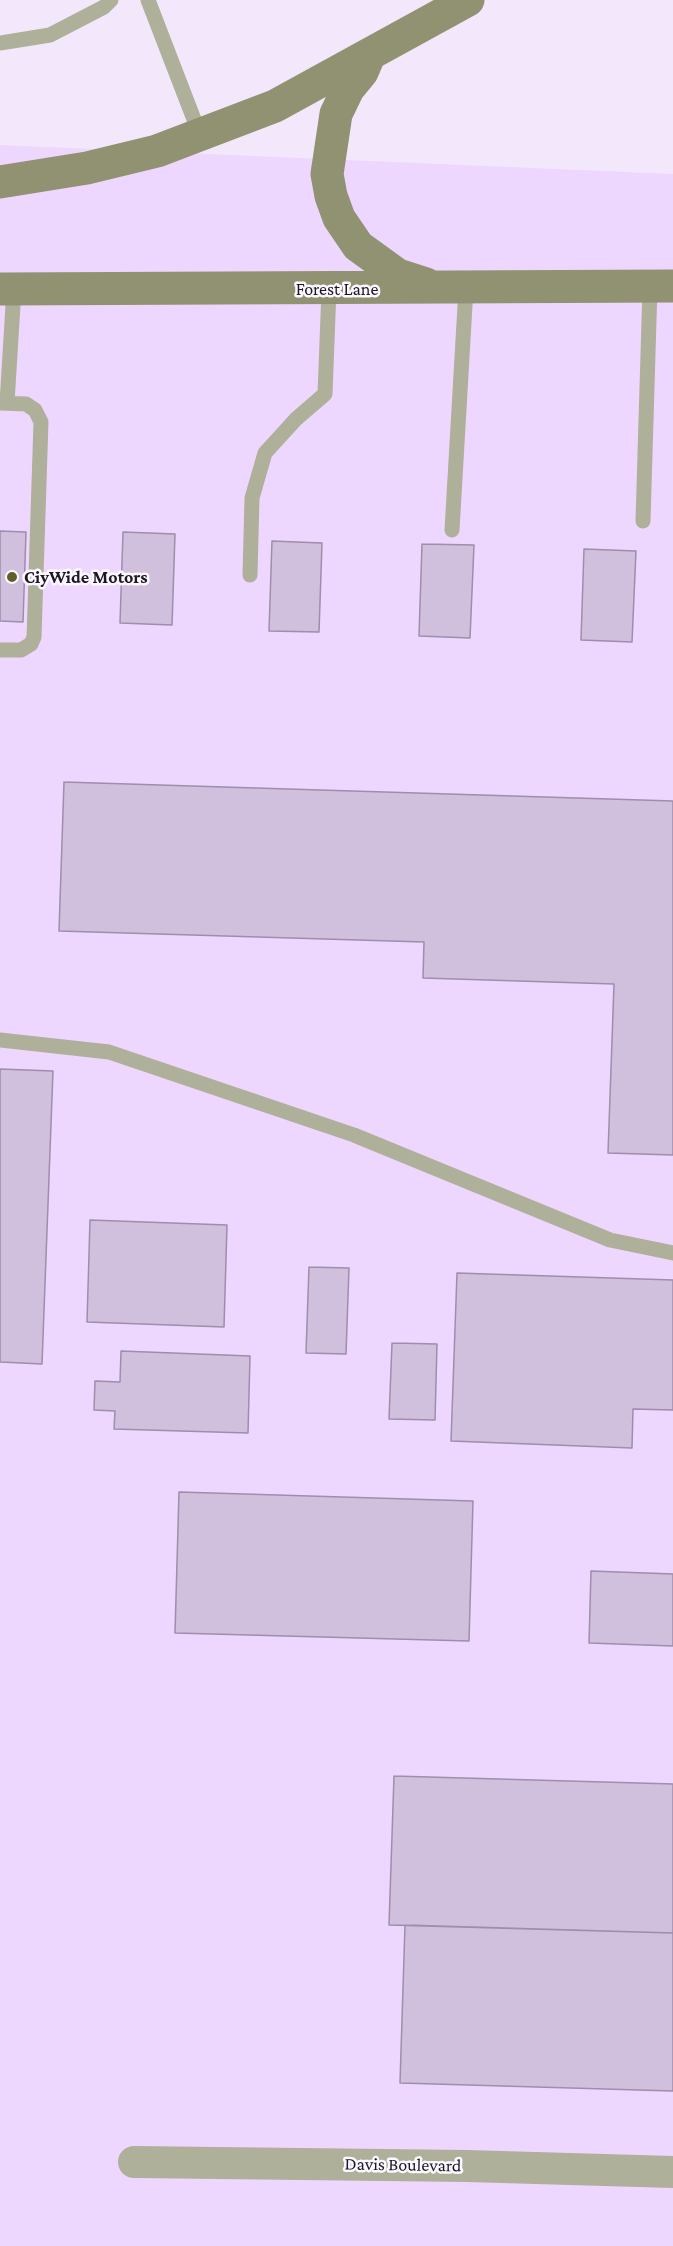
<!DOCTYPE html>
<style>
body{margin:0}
canvas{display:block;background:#f3e8fb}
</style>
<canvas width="673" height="2246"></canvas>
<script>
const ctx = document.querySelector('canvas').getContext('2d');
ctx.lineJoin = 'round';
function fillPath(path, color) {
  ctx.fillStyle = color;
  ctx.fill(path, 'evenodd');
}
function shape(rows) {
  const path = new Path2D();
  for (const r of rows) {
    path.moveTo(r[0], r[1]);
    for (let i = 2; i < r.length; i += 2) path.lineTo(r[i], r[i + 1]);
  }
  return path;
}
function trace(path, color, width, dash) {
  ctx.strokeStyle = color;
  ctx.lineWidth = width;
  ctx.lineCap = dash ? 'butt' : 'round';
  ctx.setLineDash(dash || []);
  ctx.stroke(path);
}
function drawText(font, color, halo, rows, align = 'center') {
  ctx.font = font + ' "Crimson Pro",serif';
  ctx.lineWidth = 5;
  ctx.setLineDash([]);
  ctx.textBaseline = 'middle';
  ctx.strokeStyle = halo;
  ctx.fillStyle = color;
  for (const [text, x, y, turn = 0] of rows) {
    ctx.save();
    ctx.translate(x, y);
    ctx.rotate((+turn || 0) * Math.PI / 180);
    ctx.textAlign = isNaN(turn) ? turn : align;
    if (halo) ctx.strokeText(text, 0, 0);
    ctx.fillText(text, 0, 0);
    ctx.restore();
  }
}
fillPath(shape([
 [0,145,673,174,673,2246,0,2246]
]), '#eed7fe');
const building = shape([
 [0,531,26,532,23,622,0,621,0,531],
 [123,532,175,534,172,625,120,623,123,532],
 [272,541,322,543,319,632,269,631,272,541],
 [422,544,474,545,470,638,419,636,422,544],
 [584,549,636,551,632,642,581,640,584,549],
 [64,782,673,801,673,1155,608,1153,614,984,423,978,424,942,59,931,64,782],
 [0,1069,53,1071,42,1364,0,1362,0,1069],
 [90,1220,227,1225,224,1327,87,1322,90,1220],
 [309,1267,349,1268,346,1354,306,1353,309,1267],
 [457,1273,673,1280,673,1410,633,1409,632,1448,451,1441,457,1273],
 [392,1343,437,1344,435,1420,389,1419,392,1343],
 [121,1351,250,1356,248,1433,114,1429,115,1411,94,1410,95,1381,120,1382,121,1351],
 [179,1492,473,1501,469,1641,175,1633,179,1492],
 [591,1571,673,1574,673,1646,589,1643,591,1571],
 [394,1776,673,1784,673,1933,389,1925,394,1776],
 [405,1925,673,1933,673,2091,400,2083,405,1925]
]);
fillPath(building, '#d1bfde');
trace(building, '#9e8dab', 1.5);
trace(shape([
 [148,0,200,135],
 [0,43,50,35,104,7,111,0],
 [0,403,26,404,35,410,41,422,34,637,31,644,21,650,0,650],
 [7,403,14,289],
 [643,521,650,287],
 [452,530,466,288],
 [250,575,252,498,265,453,296,419,325,394,329,289],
 [0,1040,109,1052,354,1135,610,1240,673,1253]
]), '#afb09a', 15);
trace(shape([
 [134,2162,467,2166,673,2172]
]), '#afb09a', 32);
trace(shape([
 [368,58,362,72,348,89,336,114,327,174,331,196,339,218,358,246,398,275,426,284],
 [0,182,87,168,157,151,275,106,468,0],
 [0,289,673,286]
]), '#919271', 33);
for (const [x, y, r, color] of [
 [12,577,6,"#5e5e2b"]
]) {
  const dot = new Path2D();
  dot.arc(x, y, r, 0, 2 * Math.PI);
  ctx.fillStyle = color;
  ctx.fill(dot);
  trace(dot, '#fcf8ff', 2);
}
drawText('18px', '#1e1723', '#fcf8ff', [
 ["Forest Lane",337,289],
 ["Davis Boulevard",403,2165,1]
]);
drawText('bold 18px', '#1e1723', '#fcf8ff', [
 ["CiyWide Motors",24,577]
], 'left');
</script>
